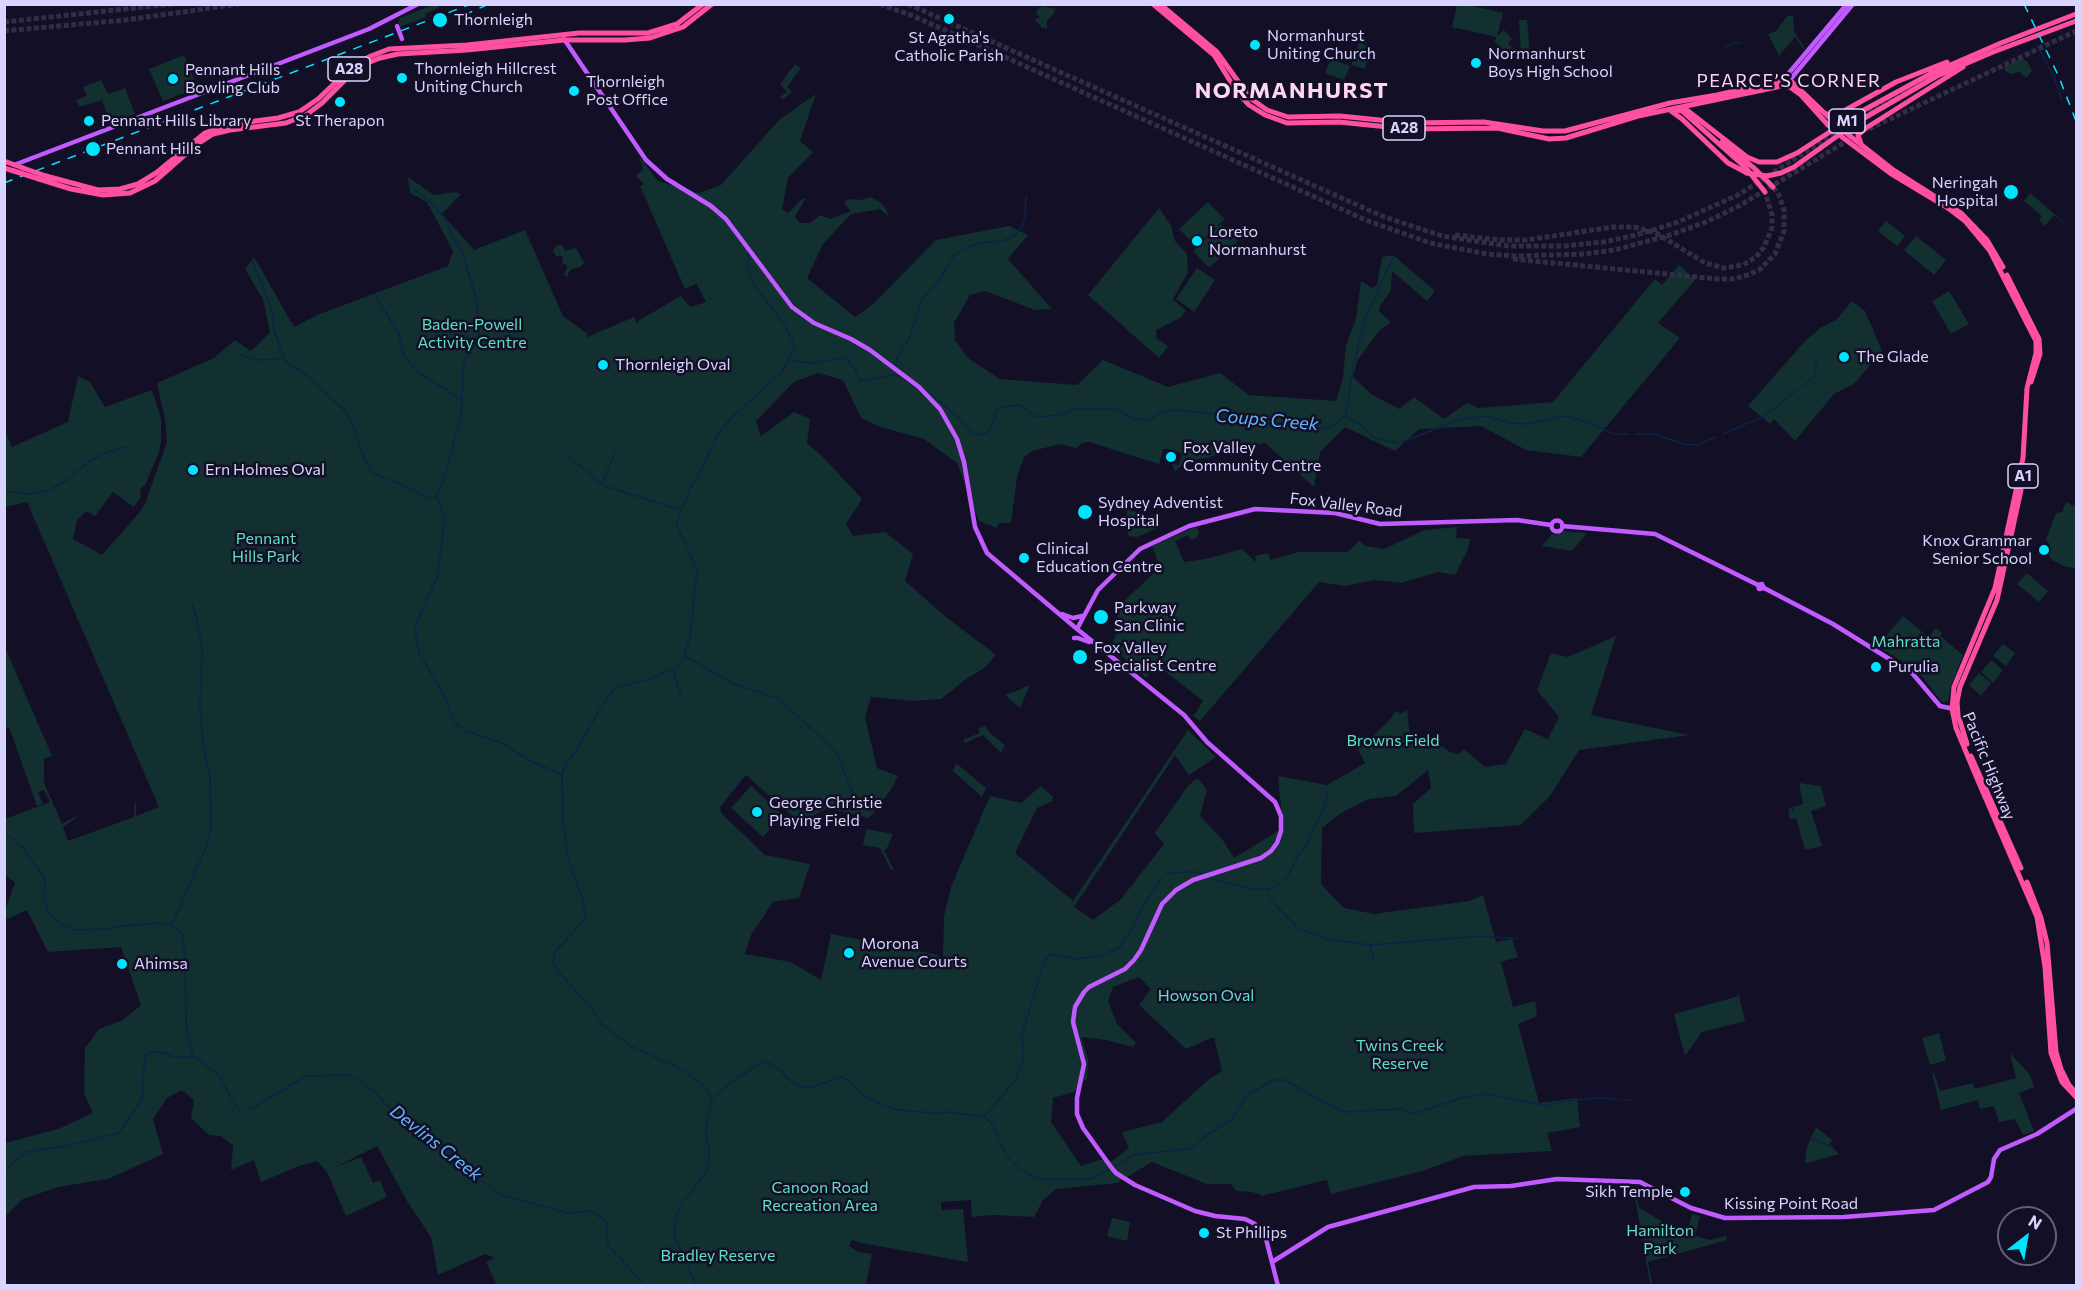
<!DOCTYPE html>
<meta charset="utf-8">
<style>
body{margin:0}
#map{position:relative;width:2081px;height:1290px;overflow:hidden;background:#130f26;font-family:Commissioner,sans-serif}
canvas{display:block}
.frame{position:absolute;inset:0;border:6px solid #d9d4ff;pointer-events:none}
.north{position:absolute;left:1997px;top:1206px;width:60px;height:60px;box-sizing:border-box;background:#130f26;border:2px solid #625e7d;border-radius:50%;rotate:31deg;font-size:16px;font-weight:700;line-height:24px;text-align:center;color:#d9d4ff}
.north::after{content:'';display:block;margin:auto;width:21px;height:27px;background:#00e5ff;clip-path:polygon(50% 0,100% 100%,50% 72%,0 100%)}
</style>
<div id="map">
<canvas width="2081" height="1290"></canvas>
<div class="frame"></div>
<div class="north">N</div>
</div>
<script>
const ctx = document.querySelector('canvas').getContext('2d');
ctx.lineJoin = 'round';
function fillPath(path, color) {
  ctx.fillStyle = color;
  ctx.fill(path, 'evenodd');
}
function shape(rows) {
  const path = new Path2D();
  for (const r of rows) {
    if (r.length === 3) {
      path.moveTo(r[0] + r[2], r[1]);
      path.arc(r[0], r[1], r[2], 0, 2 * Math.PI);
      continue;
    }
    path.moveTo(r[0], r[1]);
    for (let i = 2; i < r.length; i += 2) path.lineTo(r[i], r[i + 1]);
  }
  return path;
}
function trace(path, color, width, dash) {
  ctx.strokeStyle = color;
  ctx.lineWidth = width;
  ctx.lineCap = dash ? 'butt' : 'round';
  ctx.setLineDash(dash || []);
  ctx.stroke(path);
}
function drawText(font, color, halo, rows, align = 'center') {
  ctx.font = font + ' Commissioner,sans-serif';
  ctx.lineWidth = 5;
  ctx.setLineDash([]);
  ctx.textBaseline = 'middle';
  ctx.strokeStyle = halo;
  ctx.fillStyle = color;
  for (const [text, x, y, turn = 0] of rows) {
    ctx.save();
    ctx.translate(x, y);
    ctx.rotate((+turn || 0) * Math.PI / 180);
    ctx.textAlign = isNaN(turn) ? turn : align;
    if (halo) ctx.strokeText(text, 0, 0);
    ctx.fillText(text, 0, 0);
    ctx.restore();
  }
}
fillPath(shape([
 [432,5,438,5,439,8,425,14,426,17,400,27,398,22,400,18],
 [1457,5,1469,5,1503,13,1497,36,1504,30,1512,39,1508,44,1518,53,1513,59,1494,41,1497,37,1452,27],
 [1042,6,1056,9,1052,16,1047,20,1047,28,1042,28,1035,20,1040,17,1036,14,1038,9],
 [1787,16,1793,16,1794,31,1805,49,1804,50,1795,37,1779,56,1768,34,1776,31],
 [1519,20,1527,20,1530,54,1521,55],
 [1359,43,1372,47,1365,69,1351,65],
 [184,55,198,88,163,101,149,69],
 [2022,58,2028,63,2032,71,2026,78,2019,72,2011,74,2004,70,2005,66],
 [1331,59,1350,66,1344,80,1325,73],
 [795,64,801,68,787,87,792,92,782,100,780,97,787,92,780,84],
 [101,80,108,94,125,88,135,114,110,123,102,100,79,107,76,100,87,96,83,87],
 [816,94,800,141,813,152,788,178,782,209,788,213,803,198,805,199,795,217,800,223,810,223,820,215,830,219,851,211,844,203,849,199,861,200,870,197,880,202,886,209,890,218,880,209,851,214,823,244,807,278,855,317,873,304,936,240,1009,226,1028,235,1008,259,1052,309,1035,310,985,291,970,295,954,323,955,340,969,359,1000,379,1077,385,1103,360,1168,387,1220,373,1249,395,1336,401,1343,378,1346,345,1356,319,1361,281,1372,288,1377,285,1382,257,1393,255,1435,291,1427,301,1392,271,1391,290,1380,306,1379,311,1391,322,1379,331,1357,361,1353,377,1371,394,1399,409,1414,397,1444,419,1467,403,1479,408,1553,402,1655,279,1662,285,1679,265,1695,280,1658,323,1680,338,1581,457,1526,450,1481,426,1419,429,1395,451,1345,427,1320,452,1314,487,1265,443,1216,453,1216,455,1206,458,1186,461,1175,471,1172,464,1179,465,1182,454,1171,449,1163,449,1159,464,1089,442,1082,443,1077,448,1060,444,1032,451,1024,457,1017,477,1011,523,999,523,997,528,979,521,957,463,924,439,881,427,861,418,843,380,818,373,794,382,756,421,761,436,794,412,810,419,807,443,825,459,862,499,846,524,853,536,885,532,913,554,905,581,946,617,996,655,983,669,966,679,941,699,913,701,871,697,865,717,877,768,898,776,890,791,869,818,827,808,800,823,746,775,720,807,721,813,765,855,810,864,799,898,773,902,751,935,745,954,791,962,821,980,831,934,934,954,943,958,944,916,951,887,990,796,1021,803,1041,786,1053,797,1052,801,1037,808,1015,853,1073,901,1188,730,1216,757,1189,775,1175,755,1074,907,1093,920,1121,899,1164,844,1155,833,1187,787,1196,779,1199,780,1207,790,1200,816,1222,839,1234,858,1283,828,1278,776,1327,785,1365,763,1358,749,1388,722,1396,711,1400,714,1407,710,1411,745,1431,735,1432,747,1428,749,1442,746,1450,752,1458,754,1464,749,1485,767,1506,764,1525,729,1548,739,1559,717,1537,690,1551,653,1568,657,1616,636,1591,715,1689,735,1579,750,1550,796,1521,825,1414,833,1413,804,1431,788,1428,770,1396,796,1369,799,1341,813,1322,828,1321,884,1344,908,1374,914,1469,901,1483,895,1496,942,1512,939,1518,957,1501,962,1513,1007,1535,1001,1537,1012,1535,1017,1518,1024,1539,1103,1577,1098,1580,1127,1547,1133,1552,1151,1463,1156,1423,1171,1331,1194,1327,1180,1261,1196,1260,1194,1251,1192,1236,1191,1231,1184,1207,1184,1152,1162,1117,1183,1056,1189,1043,1200,1034,1217,993,1215,972,1217,971,1200,941,1202,941,1210,963,1209,968,1262,861,1243,852,1240,849,1246,859,1252,872,1254,866,1285,497,1286,486,1262,495,1258,485,1254,438,1275,431,1237,407,1201,377,1146,334,1168,361,1157,373,1183,380,1180,387,1197,346,1216,327,1172,317,1161,299,1166,261,1182,254,1160,231,1170,233,1146,221,1136,209,1135,191,1118,194,1100,182,1090,167,1098,153,1119,163,1154,108,1179,58,1187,23,1199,5,1217,5,1143,58,1129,93,1113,84,1093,85,1048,99,1029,123,1020,141,1005,121,947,48,952,27,910,5,920,5,910,15,883,5,875,5,819,50,802,44,790,38,792,43,804,37,806,9,727,5,728,4,645,52,756,44,759,44,783,62,824,76,816,77,817,63,827,68,841,134,817,135,803,136,802,136,816,159,807,27,502,5,507,5,430,12,447,68,422,78,376,90,382,105,407,152,390,161,418,161,441,159,452,145,485,140,489,141,496,134,507,113,492,95,516,86,511,77,520,73,539,102,555,139,513,145,504,167,442,165,420,157,383,214,358,235,340,251,351,270,332,263,299,245,269,254,257,294,327,317,315,448,266,453,251,427,202,410,193,408,177,434,195,455,192,461,194,442,214,474,250,525,230,563,316,588,334,585,338,634,317,637,324,638,321,681,296,690,307,706,302,695,281,696,284,685,289,640,186,644,184,636,176,643,170,639,156,658,181,699,193,721,185,779,120],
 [1139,977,1151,989,1139,1005,1186,1049,1214,1037,1222,1071,1208,1080,1162,1122,1122,1132,1129,1148,1112,1161,1100,1160,1081,1166,1051,1122,1053,1098,1074,1092,1087,1078,1088,1059,1081,1037,1106,1040,1133,1047,1136,1043,1117,1024,1108,1001,1113,987],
 [2030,193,2066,224,2066,225,2054,215,2045,226,2039,220,2042,216,2024,201],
 [1208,202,1225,219,1196,246,1179,229],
 [1159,208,1171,226,1175,241,1187,254,1188,272,1173,299,1186,311,1180,318,1156,330,1156,338,1168,346,1159,358,1088,295],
 [1886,221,1905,236,1897,246,1878,231],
 [1221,224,1238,241,1209,268,1193,251],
 [1916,236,1946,260,1934,275,1904,250],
 [561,244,565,251,576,248,584,263,580,267,570,270,567,277,564,274,567,268,567,265,563,264,562,256,556,256,553,251,555,247],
 [1197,268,1215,280,1194,312,1176,299],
 [1949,291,1969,324,1951,334,1932,301],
 [1852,301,1865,311,1882,351,1855,383,1834,394,1795,441,1774,419,1770,424,1748,406,1805,341,1820,328,1836,320],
 [2066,502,2076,507,2076,568,2066,567,2052,560,2048,555,2050,545,2046,539,2056,513,2062,512],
 [1128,508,1131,508,1131,511,1137,512,1151,524,1155,525,1156,529,1137,537,1129,536,1127,532,1126,520],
 [1195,527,1199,531,1198,537,1191,540,1188,535,1175,541,1184,562,1206,559,1242,549,1256,562,1255,556,1268,553,1270,560,1299,552,1347,552,1359,541,1366,546,1384,549,1425,530,1457,527,1456,538,1470,539,1468,549,1455,575,1438,572,1401,583,1374,580,1345,586,1319,582,1200,721,1192,715,1195,714,1203,701,1157,665,1146,678,1111,646,1120,626,1115,610,1160,567,1152,546],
 [1560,531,1587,533,1572,551,1542,546,1552,534,1557,535],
 [2027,573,2048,591,2039,602,2017,584],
 [1903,616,1928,637,1936,628,1942,633,1940,636,1963,655,1951,686,1948,701,1945,702,1942,702,1918,671,1877,646],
 [2003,644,2015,653,2006,666,1993,656],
 [1991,660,2003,670,1993,683,1981,672],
 [1979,673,1991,683,1981,696,1969,685],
 [1030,685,1020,708,1005,695,1016,691],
 [985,726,990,733,1005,745,1001,753,983,735,965,743,963,740,980,733,978,729],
 [956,763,986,788,982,797,953,771],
 [1799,783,1821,786,1826,806,1811,811,1822,846,1805,850,1796,818,1790,819,1788,809,1792,808,1795,815,1793,807,1803,804],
 [751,786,783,815,763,837,731,808],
 [866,829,893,834,886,850,884,850,894,870,891,870,880,848,863,845],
 [1739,996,1745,1021,1702,1032,1685,1056,1674,1014],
 [1939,1033,1946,1060,1930,1065,1922,1038],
 [2010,1053,2030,1075,2034,1087,2019,1093,2034,1131,2023,1135,2015,1119,1999,1122,1994,1106,1980,1109,1978,1100,1941,1110,1932,1073,1934,1073,1940,1091,1973,1083,1975,1089,2016,1078],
 [1816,1127,1833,1141,1829,1144,1839,1154,1807,1163,1805,1161,1807,1147],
 [1633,1186,1635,1187,1639,1208,1680,1232,1687,1233,1692,1214,1700,1216,1695,1236,1710,1240,1726,1236,1727,1240,1648,1262,1652,1283,1650,1283],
 [1112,1218,1130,1222,1127,1241,1107,1236]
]), '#12302f');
trace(shape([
 [2067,43,2068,43],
 [1725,47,1735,43,1741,43],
 [2040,50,2054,77,2062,101],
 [410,186,429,201,445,218,452,235,462,252,476,297,479,329,479,335,464,361,461,415,446,473,437,495,444,517,442,541,438,575,417,621,415,629,419,653,445,697,453,720,460,727,466,731,502,743,529,760,562,775],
 [748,253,748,268,750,274],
 [252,261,269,302,274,317,273,327,284,359,290,366,303,372,347,413,354,428,363,456,372,473,410,488,427,498,437,497],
 [375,295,399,334,403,353,407,360,419,373,461,399],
 [238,354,255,360,284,359],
 [790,360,811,363,843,358,848,360,855,370,860,381,888,376],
 [896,365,897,358,910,336,922,299,937,283,954,256,965,248,979,243,1003,241,1016,235,1022,227,1025,219,1026,195],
 [889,375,900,376,916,388],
 [930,393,962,421,972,433,978,435,985,434,991,429,998,408,1020,405,1036,417,1060,415,1073,409,1117,409,1132,418,1150,421,1159,413,1175,410,1207,413,1269,424,1291,424,1321,429,1331,427,1346,416,1357,422,1374,437,1385,441,1398,442,1408,440,1458,420,1486,416,1511,423,1526,424,1565,416,1593,424,1614,434,1629,434],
 [1346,414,1353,368,1365,318,1393,258],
 [1635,434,1653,434,1684,444,1697,445,1716,437],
 [1723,434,1764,416,1814,377,1817,366,1815,360],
 [570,457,602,485,680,510],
 [602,484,615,452],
 [4,491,29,494,50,490,70,478,87,463,104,453,126,447],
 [685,656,732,683,779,699,836,751,861,814],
 [673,670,681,695],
 [4,832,25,850,45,879,44,899,48,913,61,924,75,930,110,929,121,926,161,923,172,925,180,932,183,937,185,962,186,1025,193,1056],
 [1165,875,1167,873,1185,872,1198,872,1204,875],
 [1211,879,1253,889,1272,889,1288,876,1298,856,1307,844,1326,802,1327,792],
 [1267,890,1275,904,1298,928,1327,939,1370,945,1481,936,1517,939],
 [172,925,206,847,211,827,210,776,203,746,200,706,202,647,196,616,192,604],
 [1370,946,1374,960],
 [713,1098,736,1079,761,1063,767,1062,776,1067,795,1085,810,1088,841,1077,851,1082,862,1094,877,1102,898,1110,935,1113,950,1112,984,1117,991,1123,1006,1155,1021,1170,1040,1179,1091,1179,1108,1170],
 [1621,1100,1630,1100],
 [247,1109,256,1106,306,1076,350,1075,376,1093,399,1119,463,1162,479,1179,501,1195,568,1213,590,1211,606,1221,608,1245,646,1286],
 [985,1116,1015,1081,1024,1059,1022,1035,1044,961,1051,954,1077,959,1098,956,1119,948,1133,928,1141,909,1161,879],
 [1810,1138,1830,1146],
 [1114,1167,1134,1155,1193,1148,1204,1137,1231,1120,1248,1095,1273,1080,1285,1080,1323,1102,1345,1112,1402,1109,1413,1114,1465,1097,1488,1094,1548,1106,1560,1102,1594,1098,1617,1099],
 [4,1171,26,1152,66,1146,119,1133,142,1099,145,1055,153,1052,164,1053,174,1057,196,1057,220,1077,236,1107,240,1110],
 [695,1286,694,1280,674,1235,676,1217,681,1203,692,1192,708,1169,709,1148,706,1136,707,1121,712,1102,710,1094,703,1085,681,1069,631,1046,604,1026,585,1001,557,970,553,963,555,952,585,919,583,900,568,859,563,820,562,775,564,768,579,746,601,707,615,688,650,679,673,669,681,663,684,656,690,638,697,569,676,524,689,491,703,466,716,437,730,419,782,372,794,349,793,341,783,323,756,287,750,275]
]), '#0c2248', 1.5);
trace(shape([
 [880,4,913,16,976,44,1368,221,1430,243,1487,254,1515,256,1585,254,1614,250,1667,236,1706,222,1739,206,1850,139],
 [908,4,1382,216,1442,236,1508,246,1565,246,1604,242,1636,235,1678,222,1738,195,1874,108,1923,82],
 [4,22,172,4],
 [4,31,126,20,239,4],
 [1997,48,2016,40],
 [1869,129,2076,31],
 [1455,235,1501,240,1526,240,1613,227,1634,227,1656,233,1705,263,1724,268,1743,265,1756,257,1764,247,1772,228,1772,215,1765,192],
 [1513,259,1718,279,1734,279,1748,275,1759,270,1775,254,1784,231,1784,210,1779,195,1773,187]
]), '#312d47', 5, [5, 2.5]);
trace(shape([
 [564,39,646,160,667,179,711,206,726,219,792,307,814,323,851,339,870,350,919,387,940,409,957,439,964,462,975,527,987,553,1077,629,1184,715,1207,742,1275,802,1281,816,1281,831,1277,843,1271,851,1261,858,1193,880,1176,890,1162,904,1141,950,1134,960,1125,969,1089,987,1084,992,1075,1007,1073,1022,1084,1064,1077,1098,1077,1114,1083,1128,1111,1167,1116,1173,1135,1185,1195,1211,1215,1216,1245,1219,1255,1224,1266,1239,1278,1286],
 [1783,80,1847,4],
 [1789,81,1853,4],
 [14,165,369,29,418,4],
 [1557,526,5.5],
 [1562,526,1655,534,1758,585,1762,584,1764,588,1759,589,1758,585],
 [1764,588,1833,624,1912,673,1940,706,1954,709],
 [1062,614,1073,618,1082,616],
 [1077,629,1098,590,1140,549,1189,526,1255,509,1335,513,1380,524,1517,520,1551,525],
 [1074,638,1078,638,1089,642],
 [1272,1262,1328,1227,1474,1187,1511,1186,1557,1179,1640,1182,1691,1208,1725,1218,1844,1217,1934,1210,1988,1182,1991,1177,1994,1159,2000,1150,2037,1134,2076,1109]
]), '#c25bff', 4.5);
trace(shape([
 [1153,4,1214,55,1237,92,1249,105,1265,115,1287,123,1339,122,1408,129,1497,128,1549,139,1566,138,1638,116,1777,87,1789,81],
 [1160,4,1217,52,1250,98,1267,110,1288,117,1340,116,1409,123,1484,122,1543,131,1565,131,1670,103,1717,95,1785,80,1792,82,1836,124],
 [1781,86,1790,87,1801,95],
 [1801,95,1828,125],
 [1683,107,1747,157,1759,162,1777,162,1797,153,1864,110,1932,73,2001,43,2076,14],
 [1677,110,1682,111,1746,168,1765,192],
 [1671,111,1682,119,1728,163,1747,173],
 [1827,114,1834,115,1842,112,1896,82,1947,62],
 [1845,132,1892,169,1961,213,1987,240,2003,267],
 [1842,137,1890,173,1948,208,1965,221,1990,251,2036,341,2036,353,2027,388,2023,458,1995,588,1954,687,1952,709,1956,728,1976,776,2037,917,2045,967,2051,1053,2062,1082,2076,1097],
 [1722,142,1754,168,1773,187],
 [1861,144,1858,135,1866,128,1963,67],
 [4,161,23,168],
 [4,168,14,171],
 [46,176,98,190,120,189,138,184,156,173,205,133,226,125,278,118,299,112,318,99,354,65,371,56,389,49,467,45,579,33,648,33,677,24,703,4],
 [1767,176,1781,173,1794,167,1854,124,1937,76,1993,52,2076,21],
 [39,179,71,189,103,195,130,193,155,181,196,145,213,134,230,130,286,123,306,115,322,103,350,75,365,64,380,58,398,54,467,50,564,40,625,40,650,38,683,27,712,4],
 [2007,275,2039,339,2040,354,2031,382],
 [1967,744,1958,715,1957,702,1960,687,1997,600,2021,490],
 [1971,756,2021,868],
 [2027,882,2041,918,2047,943,2056,1052,2061,1069,2069,1085,2076,1093]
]), '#ff4fa3', 5);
trace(shape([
 [2024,4,2059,77,2076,121],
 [464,15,489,4],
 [4,183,471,4]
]), '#00e5ff', 1.5, [9, 8]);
trace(shape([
 [397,26,402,39]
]), '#c25bff', 4.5);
trace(shape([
 [1828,125,1834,129,1845,132],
 [23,168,46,176],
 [14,171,39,179],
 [1747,173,1767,176]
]), '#ff4fa3', 5);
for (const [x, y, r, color] of [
 [949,19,6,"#00e5ff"],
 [440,20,8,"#00e5ff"],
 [1255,45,6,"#00e5ff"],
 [1476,63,6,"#00e5ff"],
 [402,78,6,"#00e5ff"],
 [173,79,6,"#00e5ff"],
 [574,91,6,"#00e5ff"],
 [340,102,6,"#00e5ff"],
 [89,121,6,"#00e5ff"],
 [93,149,8,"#00e5ff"],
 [2011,192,8,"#00e5ff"],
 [1197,241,6,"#00e5ff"],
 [1844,357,6,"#00e5ff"],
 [603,365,6,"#00e5ff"],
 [1171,457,6,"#00e5ff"],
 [193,470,6,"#00e5ff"],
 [1085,512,8,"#00e5ff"],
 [2044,550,6,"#00e5ff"],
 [1024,558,6,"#00e5ff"],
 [1101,617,8,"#00e5ff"],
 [1080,657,8,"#00e5ff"],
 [1876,667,6,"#00e5ff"],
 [757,812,6,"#00e5ff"],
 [849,953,6,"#00e5ff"],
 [122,964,6,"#00e5ff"],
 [1685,1192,6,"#00e5ff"],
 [1204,1233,6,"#00e5ff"]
]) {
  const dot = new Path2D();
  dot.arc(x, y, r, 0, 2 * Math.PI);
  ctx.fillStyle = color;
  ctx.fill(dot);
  trace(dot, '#130f26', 2);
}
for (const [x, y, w] of [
 [349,69,42],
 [1847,121,36],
 [1404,128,42],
 [2023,476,30]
]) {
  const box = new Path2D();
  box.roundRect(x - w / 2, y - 12, w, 24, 4.5);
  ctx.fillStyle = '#130f26';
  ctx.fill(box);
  trace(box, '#d9d4ff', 1.5);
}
drawText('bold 15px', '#d9d4ff', null, [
 ["A28",349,69],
 ["M1",1847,121],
 ["A28",1404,128],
 ["A1",2023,476]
]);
drawText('16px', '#d9d4ff', '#130f26', [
 ["Thornleigh",454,20],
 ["Normanhurst",1267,36],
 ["Uniting Church",1267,54],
 ["St Agatha's",949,38,"center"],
 ["Catholic Parish",949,56,"center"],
 ["Normanhurst",1488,54],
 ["Boys High School",1488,72],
 ["Thornleigh Hillcrest",414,69],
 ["Uniting Church",414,87],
 ["Pennant Hills",185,70],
 ["Bowling Club",185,88],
 ["Thornleigh",586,82],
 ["Post Office",586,100],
 ["Pennant Hills Library",101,121],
 ["St Therapon",340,121,"center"],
 ["Pennant Hills",106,149],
 ["Neringah",1998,183,"right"],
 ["Hospital",1998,201,"right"],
 ["Loreto",1209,232],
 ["Normanhurst",1209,250],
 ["The Glade",1856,357],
 ["Thornleigh Oval",615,365],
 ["Fox Valley",1183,448],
 ["Community Centre",1183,466],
 ["Ern Holmes Oval",205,470],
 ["Sydney Adventist",1098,503],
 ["Hospital",1098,521],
 ["Knox Grammar",2032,541,"right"],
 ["Senior School",2032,559,"right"],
 ["Clinical",1036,549],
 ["Education Centre",1036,567],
 ["Parkway",1114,608],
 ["San Clinic",1114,626],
 ["Fox Valley",1094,648],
 ["Specialist Centre",1094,666],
 ["Purulia",1888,667],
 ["George Christie",769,803],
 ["Playing Field",769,821],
 ["Morona",861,944],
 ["Avenue Courts",861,962],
 ["Ahimsa",134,964],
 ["Sikh Temple",1673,1192,"right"],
 ["St Phillips",1216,1233]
], 'left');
drawText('16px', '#5fe0c0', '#130f26', [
 ["Baden-Powell",472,325],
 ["Activity Centre",472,343],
 ["Pennant",266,539],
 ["Hills Park",266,557],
 ["Mahratta",1906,642],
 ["Browns Field",1393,741],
 ["Howson Oval",1206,996],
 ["Twins Creek",1400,1046],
 ["Reserve",1400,1064],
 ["Canoon Road",820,1188],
 ["Recreation Area",820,1206],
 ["Hamilton",1660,1231],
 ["Park",1660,1249],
 ["Bradley Reserve",718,1256]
]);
drawText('16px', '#d9d4ff', '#130f26', [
 ["Fox Valley Road",1346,505,7],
 ["Pacific Highway",1989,766,68],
 ["Kissing Point Road",1791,1204]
]);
ctx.letterSpacing = '1.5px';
drawText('18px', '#ffd6f0', '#130f26', [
 ["PEARCE’S CORNER",1789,81]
]);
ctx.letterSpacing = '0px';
drawText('italic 18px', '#62b6ff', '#130f26', [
 ["Coups Creek",1267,420,5],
 ["Devlins Creek",436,1143,38]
]);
ctx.letterSpacing = '1.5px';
drawText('bold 22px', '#ffd6f0', '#130f26', [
 ["NORMANHURST",1292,91]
]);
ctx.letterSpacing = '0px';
</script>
